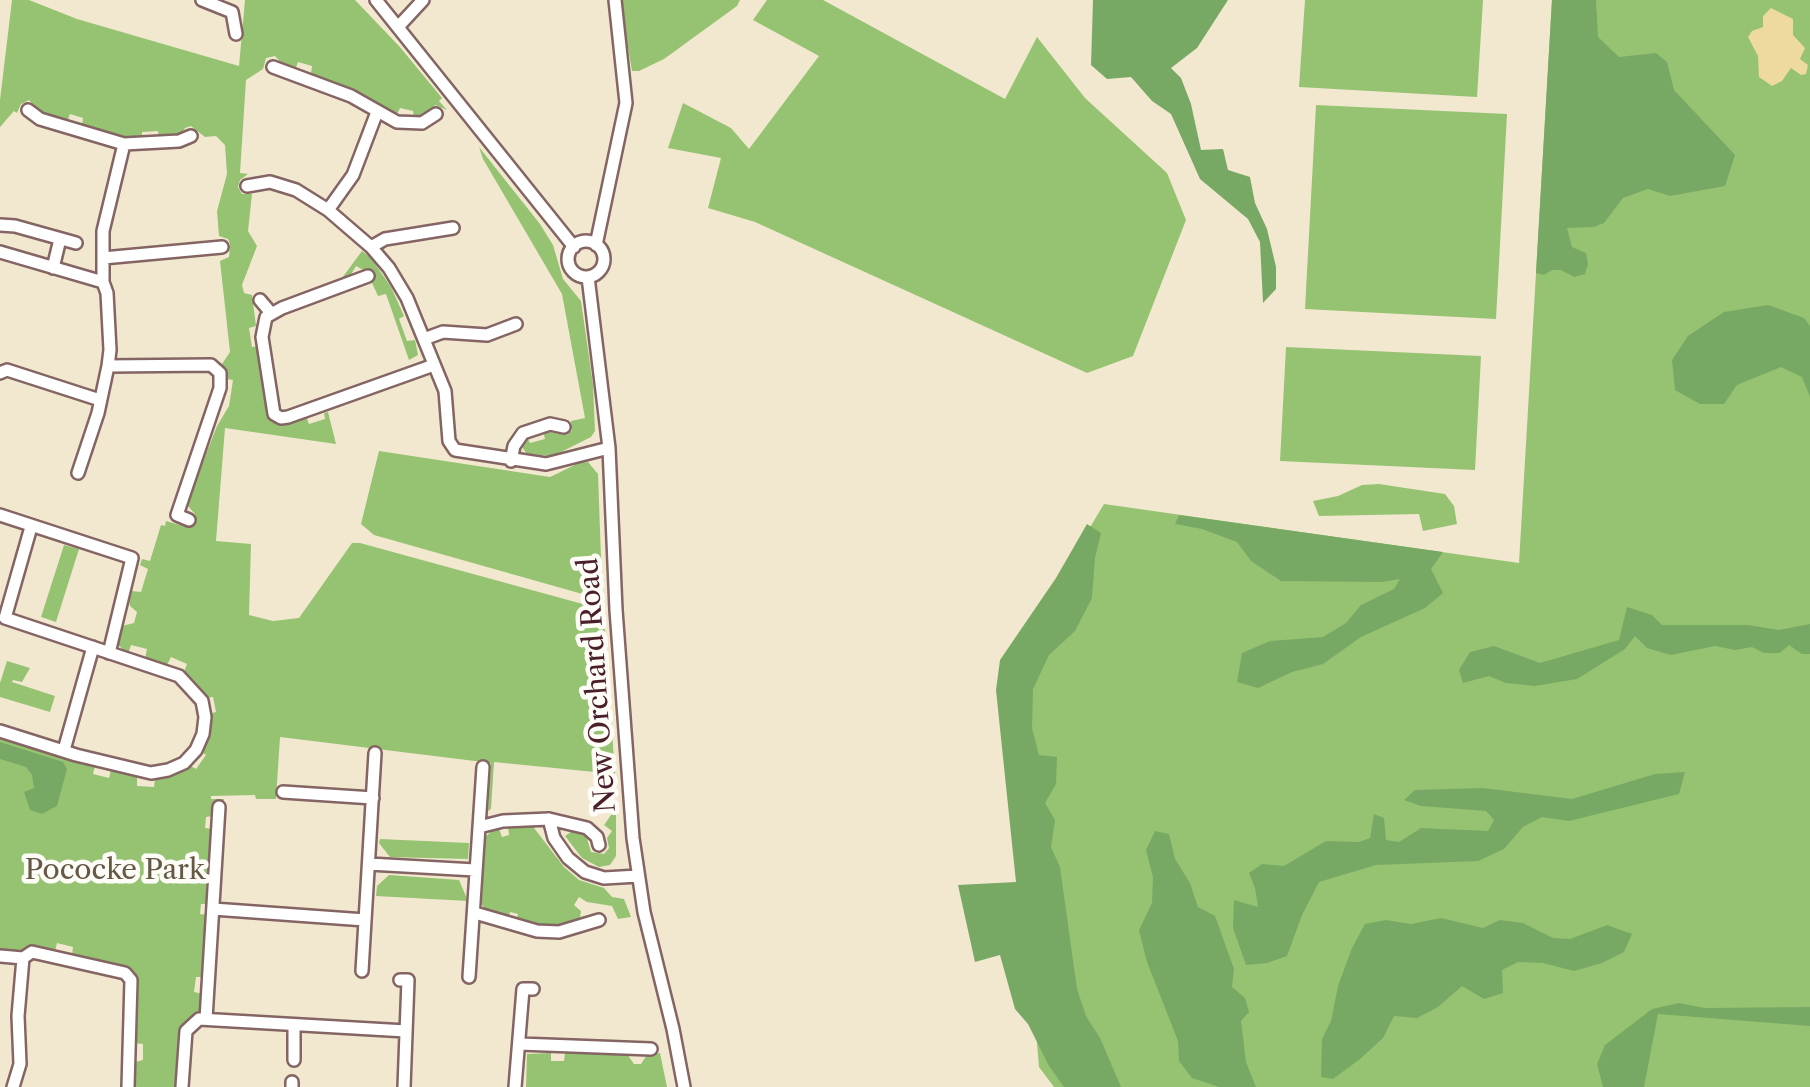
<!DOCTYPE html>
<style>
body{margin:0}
canvas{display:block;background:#f2e8cf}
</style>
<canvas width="1810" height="1087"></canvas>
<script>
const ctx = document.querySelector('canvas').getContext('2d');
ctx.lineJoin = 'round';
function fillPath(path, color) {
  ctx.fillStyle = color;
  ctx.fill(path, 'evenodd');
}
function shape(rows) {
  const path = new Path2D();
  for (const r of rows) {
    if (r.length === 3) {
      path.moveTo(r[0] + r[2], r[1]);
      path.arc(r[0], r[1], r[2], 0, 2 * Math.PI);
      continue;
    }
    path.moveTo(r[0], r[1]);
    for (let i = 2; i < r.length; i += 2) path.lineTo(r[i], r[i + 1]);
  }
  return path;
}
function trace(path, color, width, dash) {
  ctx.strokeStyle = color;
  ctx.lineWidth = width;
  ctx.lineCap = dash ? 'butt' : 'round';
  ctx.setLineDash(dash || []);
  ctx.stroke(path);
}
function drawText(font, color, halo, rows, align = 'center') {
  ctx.font = font + ' "Libre Caslon Text",serif';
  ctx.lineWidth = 9;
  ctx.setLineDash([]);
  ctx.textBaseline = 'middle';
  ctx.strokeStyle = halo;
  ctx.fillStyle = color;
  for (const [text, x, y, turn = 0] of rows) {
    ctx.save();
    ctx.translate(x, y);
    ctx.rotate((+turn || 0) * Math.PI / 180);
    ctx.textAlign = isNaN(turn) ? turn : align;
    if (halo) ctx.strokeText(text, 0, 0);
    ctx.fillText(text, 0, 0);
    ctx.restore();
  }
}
fillPath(shape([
 [12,0,29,0,77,19,239,66,245,0,355,0,399,46,442,98,439,101,447,110,435,105,423,117,414,119,413,111,400,108,396,116,355,92,311,74,312,66,298,62,295,70,284,66,275,56,266,58,263,69,246,80,240,173,248,174,240,180,238,187,242,194,252,194,248,231,257,246,242,285,244,293,252,295,256,326,249,328,252,347,259,346,268,416,271,421,280,424,306,416,309,424,325,419,324,413,328,412,336,444,225,428,216,541,251,544,249,615,273,621,299,618,352,543,360,543,590,606,604,619,615,774,494,762,491,809,488,811,491,763,280,737,276,799,256,799,255,795,211,796,211,799,224,799,223,805,214,805,213,816,206,817,205,828,212,829,209,904,201,904,200,914,208,915,204,977,196,977,194,992,203,994,202,1013,194,1015,184,1023,177,1087,134,1087,135,1062,143,1060,143,1044,134,1043,127,969,72,955,73,947,57,943,55,951,34,947,14,953,0,949,0,738,95,766,93,774,109,778,111,770,137,777,137,786,154,787,155,778,169,776,189,765,196,769,206,755,199,750,208,714,216,712,213,697,205,698,184,672,187,664,171,657,167,665,145,659,147,649,131,645,128,654,117,644,122,626,134,623,137,612,130,606,129,599,132,591,141,592,148,569,140,565,142,559,150,561,161,525,165,526,166,521,190,528,195,514,188,506,188,500,217,426,229,406,233,380,227,379,222,364,230,352,220,261,229,257,230,244,228,239,219,236,217,211,227,174,225,145,216,136,205,137,191,126,185,128,180,136,159,139,158,131,142,132,142,140,132,141,82,126,83,118,70,114,67,122,41,114,29,100,21,104,17,113,14,111,0,127,0,100],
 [620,0,740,0,737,6,664,59,639,71,632,71],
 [767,0,823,0,1005,99,1037,37,1085,98,1167,173,1186,220,1133,356,1087,373,755,222,708,208,721,158,668,148,683,103,731,128,749,149,819,56,753,20],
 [1305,0,1483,0,1477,97,1299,87],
 [1552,0,1810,0,1810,1087,1054,1087,1039,1067,1006,667,1104,504,1519,563],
 [1316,105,1507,114,1496,319,1305,309],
 [479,147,540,224,553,245,563,279,581,301,593,385,595,431,591,437,553,456,527,454,522,447,528,439,530,443,545,439,543,431,567,435,572,430,571,421,585,418,562,294,483,159],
 [362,251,371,258,391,287,404,316,399,319,407,341,415,340,418,355,409,360,386,294,378,296,367,272,356,266,350,276,339,282],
 [1286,347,1481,356,1475,470,1280,461],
 [379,451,550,477,579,463,588,462,598,474,602,586,593,597,374,535,361,524],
 [1379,484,1445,494,1454,506,1457,524,1423,531,1419,514,1319,516,1313,501,1338,496,1362,485],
 [64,545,79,549,56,622,41,617],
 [7,661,30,668,22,682,13,680,12,682,55,696,50,712,0,697,0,683],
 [616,808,616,856,610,865,599,867,582,858,565,836,575,829,585,832,591,852,604,854,609,848,607,838,612,831,604,825],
 [531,824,564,867,579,880,604,888,612,897,624,899,631,917,618,919,612,906,587,902,579,897,574,905,581,911,580,918,570,925,535,925,516,922,518,914,510,912,508,920,486,910,482,905,481,892,484,838,493,830,499,829,502,837,509,835,508,827],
 [380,839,469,843,468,859,390,857,379,843],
 [389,875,459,880,468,901,376,896,377,886],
 [551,1053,551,1061,564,1061,565,1053,627,1054,634,1064,641,1064,647,1055,660,1053,667,1087,526,1087,527,1054]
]), '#96c372');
fillPath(shape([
 [1093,0,1228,0,1197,48,1171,68,1181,78,1191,104,1201,150,1223,149,1228,170,1250,177,1255,203,1267,229,1276,267,1276,289,1263,303,1260,242,1248,219,1200,179,1171,114,1152,101,1131,77,1107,79,1091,65],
 [1552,0,1596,0,1598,37,1619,57,1656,53,1667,62,1674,90,1735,155,1725,186,1670,196,1648,189,1623,198,1604,223,1594,227,1567,228,1572,247,1586,253,1588,264,1585,274,1574,277,1561,270,1552,270,1544,275,1536,273],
 [1768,305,1804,318,1810,326,1810,397,1802,377,1781,367,1737,385,1724,404,1700,404,1675,390,1672,360,1688,336,1724,312],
 [1179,515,1443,552,1431,569,1443,593,1425,608,1361,637,1323,664,1292,672,1258,688,1237,682,1242,653,1270,641,1323,637,1346,623,1361,605,1394,589,1400,579,1381,582,1281,581,1251,561,1237,542,1202,529,1175,524],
 [1087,524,1101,533,1095,558,1092,598,1075,631,1049,655,1033,689,1032,728,1039,755,1057,757,1056,784,1045,803,1055,820,1051,847,1060,867,1077,989,1086,1016,1100,1038,1121,1087,1064,1087,1049,1066,1028,1024,1015,1009,1000,955,975,962,958,885,1016,882,996,690,1000,660,1056,578],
 [1627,607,1652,615,1662,625,1748,625,1779,630,1810,624,1810,654,1802,654,1789,645,1780,653,1764,653,1752,647,1735,650,1715,646,1671,655,1647,648,1635,636,1625,649,1577,679,1535,686,1506,683,1489,676,1463,683,1459,670,1470,652,1494,646,1540,663,1619,640],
 [0,742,63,762,67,769,57,806,42,814,30,810,24,792,34,788,32,775,26,767,0,759],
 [1685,772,1679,794,1569,821,1542,817,1523,827,1504,849,1478,861,1376,865,1319,882,1302,915,1287,956,1267,963,1246,965,1233,928,1234,900,1258,907,1255,888,1249,873,1262,864,1284,866,1326,841,1359,842,1370,838,1374,814,1384,818,1386,840,1399,842,1421,828,1488,831,1494,820,1486,811,1421,806,1404,800,1415,790,1483,788,1572,799,1655,774],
 [1155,831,1169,834,1175,859,1190,883,1198,907,1215,916,1234,969,1232,987,1245,998,1249,1012,1241,1021,1246,1062,1256,1087,1219,1087,1192,1078,1179,1061,1178,1041,1147,962,1139,930,1152,903,1153,877,1146,850],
 [1441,918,1483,928,1500,920,1523,923,1553,938,1570,939,1607,925,1632,934,1624,952,1602,963,1574,971,1543,963,1518,962,1502,970,1503,993,1484,999,1462,986,1438,1007,1417,1018,1394,1016,1383,1038,1360,1059,1333,1079,1321,1077,1322,1039,1331,1021,1338,986,1352,948,1365,924,1386,920,1411,924],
 [1679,1003,1705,1008,1810,1007,1810,1026,1658,1014,1644,1087,1603,1087,1597,1064,1605,1045,1652,1009]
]), '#78a964');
fillPath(shape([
 [1771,8,1793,19,1793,35,1805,48,1800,59,1808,65,1806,74,1801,75,1791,68,1782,81,1772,86,1759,77,1758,56,1748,37,1752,31,1763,27,1763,16]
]), '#eeda9e');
const minor = shape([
 [202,0,232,12,236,34],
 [376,0,574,247],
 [398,27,423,0],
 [273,67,351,96,397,122,422,123,436,114],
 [28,110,40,119,124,144,179,141,191,136],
 [247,186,270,182,296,190,328,210,371,247,389,268,407,298,445,391,449,441,455,450,546,464,609,448],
 [328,210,353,175,377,112],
 [0,225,15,226,76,243],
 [586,259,18],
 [596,245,626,103,615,0],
 [371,247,385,239,453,228],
 [0,252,103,282],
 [103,258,222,247],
 [53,268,60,239],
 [368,276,282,308,266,317,262,337,274,414,281,418,288,417,434,365],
 [588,277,609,448,616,610,633,838,644,912,673,1029,684,1087],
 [260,300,271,313],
 [424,339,443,332,487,335,516,324],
 [108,366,211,365,220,373,220,388,177,515,189,520],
 [0,373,7,370,100,400],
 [511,461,514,446,523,433,550,424,564,427],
 [78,473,98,413,108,366,110,350,107,293,103,282,103,231,124,144],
 [0,515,132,558,109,653],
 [0,731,76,755,151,773,168,770,184,763,196,750,203,734,205,717,202,701,179,676,5,618,31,527],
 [64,750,93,647],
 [283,792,373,798],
 [549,819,554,838,568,858,585,872,604,878,638,876],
 [479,827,503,821,549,819,587,828,597,837,599,845],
 [369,864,475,870],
 [213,909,365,920],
 [475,913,537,931,559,932,599,920],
 [0,956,23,958,32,952,125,973,131,980,128,1087],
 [362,971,375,753],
 [469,977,483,767],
 [400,980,408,980,404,1087],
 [206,1019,219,807],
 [294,1027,294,1060],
 [520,1044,651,1049],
 [13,1087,20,1064,18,1016,23,958],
 [182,1087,186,1031,199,1019,406,1031],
 [292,1087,292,1082],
 [515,1087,523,989,533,989]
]);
trace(minor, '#856564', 16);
trace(minor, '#fff', 11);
drawText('28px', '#4a1f2b', '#fdfcf7', [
 ["New Orchard Road",598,685,-94]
]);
drawText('28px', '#655844', '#fdfcf7', [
 ["Pococke Park",115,871]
]);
</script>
